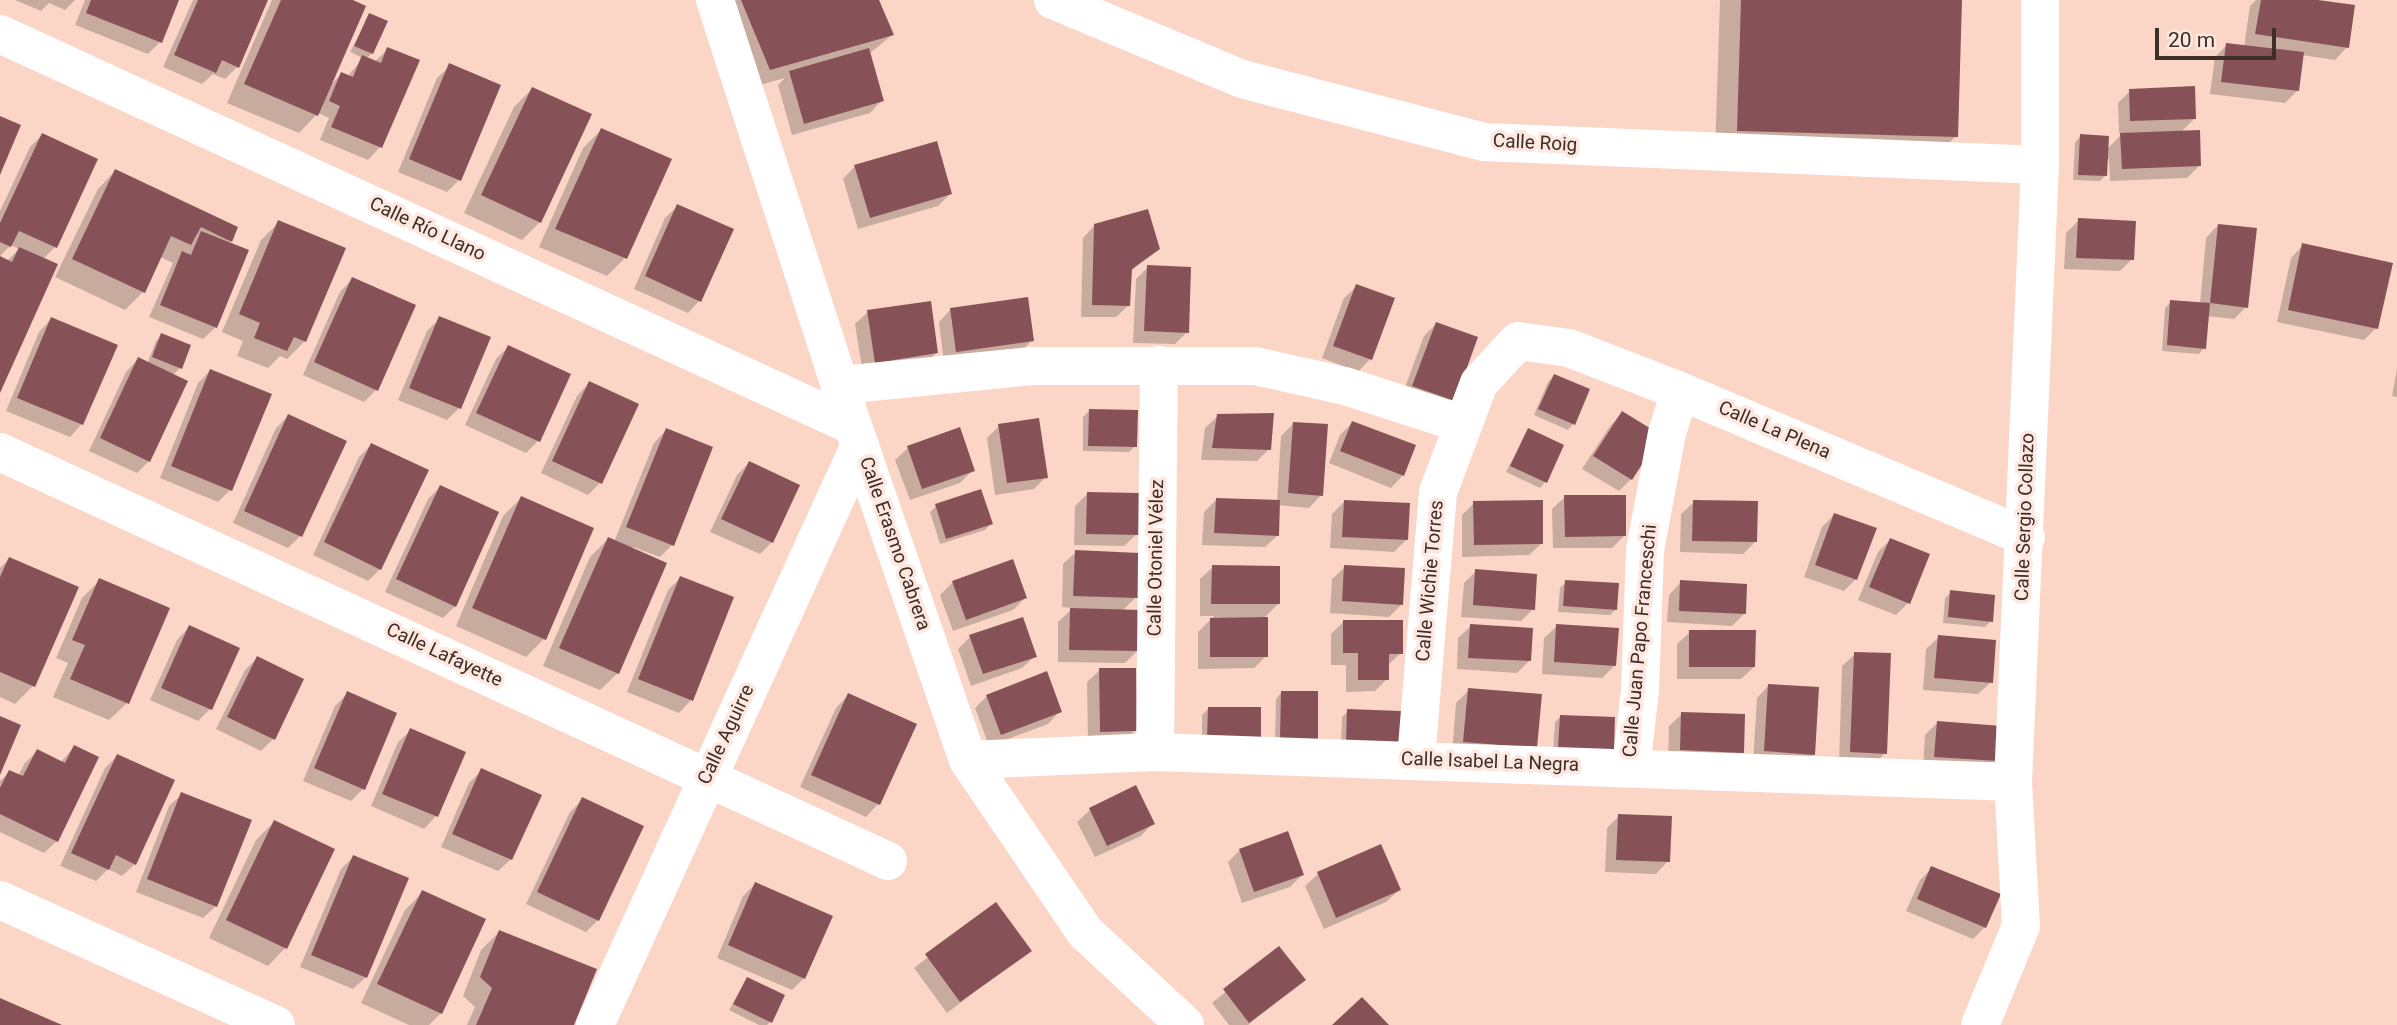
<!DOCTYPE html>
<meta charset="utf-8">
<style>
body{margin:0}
#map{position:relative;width:2397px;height:1025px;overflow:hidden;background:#fbd6c7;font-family:Roboto,sans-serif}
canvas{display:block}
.scale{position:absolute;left:2155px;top:28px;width:121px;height:32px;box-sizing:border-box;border:4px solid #3d2e29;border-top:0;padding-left:9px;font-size:21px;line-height:24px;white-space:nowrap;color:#3d2e29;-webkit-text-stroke:5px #fde7de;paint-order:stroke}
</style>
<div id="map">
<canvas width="2397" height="1025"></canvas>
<div class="scale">20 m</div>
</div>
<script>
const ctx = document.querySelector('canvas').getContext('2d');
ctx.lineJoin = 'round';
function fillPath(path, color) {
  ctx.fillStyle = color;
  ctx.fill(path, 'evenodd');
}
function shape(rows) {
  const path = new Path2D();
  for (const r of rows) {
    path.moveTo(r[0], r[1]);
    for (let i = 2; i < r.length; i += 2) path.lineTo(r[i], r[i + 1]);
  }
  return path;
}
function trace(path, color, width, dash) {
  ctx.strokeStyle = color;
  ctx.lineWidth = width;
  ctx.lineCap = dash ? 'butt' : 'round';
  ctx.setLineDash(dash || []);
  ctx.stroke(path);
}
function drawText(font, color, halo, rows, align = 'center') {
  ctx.font = font + ' Roboto,sans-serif';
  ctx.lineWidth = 7;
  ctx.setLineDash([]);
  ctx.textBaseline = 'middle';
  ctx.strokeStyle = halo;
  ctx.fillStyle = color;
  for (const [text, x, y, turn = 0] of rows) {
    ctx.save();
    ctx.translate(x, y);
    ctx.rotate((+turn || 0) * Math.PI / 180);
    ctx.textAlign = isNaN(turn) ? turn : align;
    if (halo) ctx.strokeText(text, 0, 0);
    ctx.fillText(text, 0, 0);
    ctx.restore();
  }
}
fillPath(shape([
 [15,0,75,0,65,10,49,3,41,11],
 [85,0,177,0,160,42,148,54,75,25],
 [193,0,266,0,237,67,225,79,213,74,202,84,163,67],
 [272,0,349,0,329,87,341,74,347,77,363,58,350,52,370,15,372,53,366,59,374,62,388,49,418,61,380,147,368,160,320,140,329,118,318,113,299,133,227,103],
 [734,0,878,0,892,35,869,54,882,100,870,113,792,135,778,85,785,78,752,87],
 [1720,0,1961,0,1956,136,1934,158,1715,153],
 [2256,0,2306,0,2347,47,2335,60,2302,55,2297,91,2285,103,2210,94,2215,57,2227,45,2244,47,2250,6],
 [450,66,459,180,447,192,398,172,437,78],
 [532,89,540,222,522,240,464,213,514,107],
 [2130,91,2195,118,2180,133,2199,166,2187,178,2110,181,2109,159,2106,159,2105,176,2100,181,2073,180,2075,142,2081,136,2107,149,2123,133,2119,133,2118,103],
 [601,130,669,160,625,258,607,276,539,247,583,148],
 [42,135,96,159,55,247,43,259,0,388,0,258,7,261,19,249,11,245,0,256,0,211,30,147],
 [855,166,950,194,938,206,858,229,843,179],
 [115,171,230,241,216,327,203,339,149,317,173,263,160,257,143,292,125,310,55,277,98,189],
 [678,206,700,300,688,313,634,289,665,218],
 [2079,220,2132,259,2120,271,2064,269,2066,233],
 [279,222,305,341,287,359,280,356,268,368,237,356,243,341,222,332,261,240],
 [1095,225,1158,248,1130,272,1129,305,1116,317,1081,317,1083,238],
 [2218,225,2246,307,2234,319,2207,316,2204,348,2199,354,2162,351,2165,308,2171,302,2200,304,2206,238],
 [2303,245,2376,328,2364,340,2277,322,2291,258],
 [1148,267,1187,332,1175,344,1133,343,1136,279],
 [352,279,376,390,364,402,303,375,340,292],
 [1357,286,1370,359,1358,372,1322,358,1344,298],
 [951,309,1032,340,1020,353,944,363,939,322],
 [868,312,936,353,924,365,863,374,855,324],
 [51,319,82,424,70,437,6,411,39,332],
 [439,319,459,408,447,420,398,400,427,331],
 [1436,324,1453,400,1441,412,1401,398,1424,336],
 [162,335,180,368,173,375,149,461,137,473,89,451,126,372,138,359,147,364,156,341],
 [508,347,538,441,526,453,465,425,496,359],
 [2397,369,2397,397,2392,396],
 [210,371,230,490,218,502,160,478,198,383],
 [1554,376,1573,424,1568,430,1534,415,1548,382],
 [589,383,600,483,588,495,541,473,577,396],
 [1089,411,1135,446,1129,452,1083,451,1083,417],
 [1622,413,1631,479,1619,491,1582,469,1610,426],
 [288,416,300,536,288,548,233,523,276,428],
 [1218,416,1269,449,1257,461,1201,460,1205,428],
 [1352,423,1403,475,1391,488,1329,463,1340,435],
 [1293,424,1321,495,1309,508,1278,505,1278,535,1265,547,1202,545,1204,512,1216,500,1277,502,1281,436],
 [999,426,1046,477,1034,489,995,495,987,438],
 [666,430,672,545,660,557,633,547,618,673,600,690,543,666,590,557,608,539,614,542,654,443],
 [1528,430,1545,482,1540,488,1506,472],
 [371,445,380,569,368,581,313,555,359,457],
 [908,448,973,470,960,483,910,500,895,460],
 [749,463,772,542,760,554,710,532,737,475],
 [440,487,455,606,443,618,385,592,428,499],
 [1087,494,1137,534,1124,546,1074,545,1075,506],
 [1565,497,1625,535,1612,548,1553,548,1552,509],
 [521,498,544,639,526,657,456,626,503,516],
 [1344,502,1406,540,1394,552,1330,548,1332,514],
 [1694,502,1755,542,1743,554,1680,552,1681,514],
 [1474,503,1542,543,1529,555,1462,557,1462,515],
 [936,506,991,524,985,530,940,544,930,512],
 [1834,515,1856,579,1844,591,1804,577,1822,527],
 [1890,540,1908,603,1896,615,1858,600,1878,552],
 [1076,552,1136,597,1122,611,1138,650,1125,663,1058,662,1058,622,1073,608,1062,607,1063,564],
 [9,559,33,686,15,704,0,697,0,568],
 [1213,567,1278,604,1263,619,1266,656,1254,668,1198,669,1198,632,1214,616,1200,616,1200,579],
 [1345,567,1401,605,1389,617,1330,613,1332,579],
 [1476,571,1533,609,1521,621,1461,617,1464,583],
 [680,578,732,598,691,700,679,713,627,692,668,590],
 [100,580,127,703,109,720,53,697,68,663,56,658,82,598],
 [953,582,1025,598,1013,610,953,631,940,595],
 [1566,582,1616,609,1610,615,1558,612,1560,588],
 [1681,582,1744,614,1732,626,1667,622,1669,595],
 [1951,592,1991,621,1985,627,1943,623,1945,598],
 [1344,621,1401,653,1388,665,1387,679,1375,691,1346,692,1346,665,1331,665,1331,634],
 [1471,626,1529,661,1517,673,1457,669,1458,638],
 [1557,626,1615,665,1602,678,1542,674,1544,638],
 [189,627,210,709,198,721,150,700,177,640],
 [1690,632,1754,667,1741,679,1677,679,1677,644],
 [970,637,1035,656,1022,668,971,686,958,649],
 [1939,637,1991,682,1978,694,1923,690,1926,649],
 [1855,654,1885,753,1873,766,1839,764,1842,666],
 [257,658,273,739,261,751,216,729,245,670],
 [1100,670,1135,730,1123,743,1088,743,1087,682],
 [1769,685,1813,754,1801,766,1753,763,1757,698],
 [1469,690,1536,747,1452,754,1456,703],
 [348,693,363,789,351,801,303,781,335,706],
 [1281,693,1311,744,1275,744,1276,699],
 [848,695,915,725,878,804,866,817,800,787,836,708],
 [987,696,1060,711,1048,724,989,746,975,708],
 [1208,709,1259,709,1202,743,1202,715],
 [1348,711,1399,712,1341,747,1342,717],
 [1682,714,1742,752,1729,765,1668,762,1669,726],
 [1561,716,1612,750,1553,753,1555,722],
 [1937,723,1997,760,1985,773,1923,769,1925,735],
 [411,730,464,753,436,816,424,829,371,806,398,742],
 [74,747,57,841,44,853,0,832,0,781,9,772,18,776,25,763,37,751,61,762],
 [117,756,135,864,122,876,108,869,96,881,60,866,105,768],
 [482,770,511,859,498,871,441,847,469,783],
 [1136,787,1153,823,1141,836,1095,857,1077,822,1090,810],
 [182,794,216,906,203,918,136,892,169,806],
 [583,799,598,920,586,932,526,904,570,812],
 [1619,816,1668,861,1656,874,1605,872,1607,828],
 [274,822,285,948,268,966,209,938,256,840],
 [1380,847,1399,890,1386,902,1324,929,1305,886,1318,874],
 [1240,850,1302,875,1290,887,1242,903,1228,862],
 [353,857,366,977,353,989,300,967,341,869],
 [1932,868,1985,927,1973,939,1906,911,1920,880],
 [755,884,804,978,792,990,717,958,743,896],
 [423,892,441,1013,429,1025,409,1025,361,1003,405,910],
 [996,905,1029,951,947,1013,914,968],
 [499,932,572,1025,467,1025,475,1007,463,996,481,950],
 [1279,948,1304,980,1248,1025,1229,1025,1212,1003],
 [747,979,770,1022,767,1025,759,1025,729,1010]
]), '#0003');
fillPath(shape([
 [91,0,179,0,162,43,86,13],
 [198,0,268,0,239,68,222,60,216,73,174,55],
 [281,0,353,0,366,6,318,116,244,84],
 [741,0,879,0,894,35,770,70],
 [1741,0,1962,0,1958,137,1737,131],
 [2261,0,2318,0,2355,5,2349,48,2255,34],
 [369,13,388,21,373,54,354,46],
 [2226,43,2304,52,2299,91,2221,82],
 [387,47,420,60,382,148,331,127,340,106,329,101,341,72,353,77,362,55,381,63],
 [869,48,884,101,804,124,789,71],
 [449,63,501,85,461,181,409,159],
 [2195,86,2196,119,2130,121,2129,89],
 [532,87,592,114,541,223,481,195],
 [0,116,21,125,0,175],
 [601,128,672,159,627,259,555,229],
 [2200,130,2201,166,2122,169,2120,133],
 [42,133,98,159,57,248,19,231,11,247,0,242,0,223],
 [2080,134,2109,136,2107,176,2078,175],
 [937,141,952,194,870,218,854,165],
 [115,169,238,227,232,242,201,227,191,245,171,236,145,293,72,259],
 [677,204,734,229,701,302,645,276],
 [1148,209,1160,249,1132,269,1130,306,1092,305,1094,224],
 [2078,218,2136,221,2134,260,2076,258],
 [278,220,346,248,306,342,294,337,287,351,254,338,260,323,239,314],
 [2218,224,2257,228,2248,308,2210,303],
 [201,231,249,250,217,328,160,305,182,251,191,255],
 [2302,243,2393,263,2378,329,2288,310],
 [19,247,58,264,0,393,0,256,12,262],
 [1147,265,1191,267,1189,333,1144,331],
 [352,277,416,305,378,391,314,362],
 [1356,284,1395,298,1372,360,1333,346],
 [1028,297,1034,341,956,352,950,308],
 [2170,300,2210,303,2206,349,2167,345],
 [931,301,938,353,875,363,867,310],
 [439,316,491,337,461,409,409,388],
 [51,317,118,345,83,425,17,398],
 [1436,322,1478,337,1455,401,1412,386],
 [161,333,191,345,182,369,152,357],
 [508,345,571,374,540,442,476,413],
 [138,357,188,381,150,462,100,438],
 [210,369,272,394,232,491,171,466],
 [1554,374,1590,389,1575,425,1538,409],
 [589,381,639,404,602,484,552,461],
 [1089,409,1138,410,1137,447,1088,446],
 [1622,411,1661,435,1632,480,1593,456],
 [1274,413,1271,450,1212,448,1217,414],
 [288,414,347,441,302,537,244,511],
 [1039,418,1048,478,1007,483,998,424],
 [1352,421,1416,445,1404,476,1340,451],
 [1293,422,1328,424,1323,496,1288,493],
 [960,427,975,471,922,489,907,446],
 [666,428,713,447,674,546,626,527],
 [1528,428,1564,445,1547,483,1510,466],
 [371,443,429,470,381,570,324,542],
 [749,461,800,485,773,543,721,519],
 [440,485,499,512,456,607,396,579],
 [981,489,993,524,946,539,935,504],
 [1087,492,1139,493,1139,535,1086,534],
 [1564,495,1626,495,1626,536,1565,537],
 [521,496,594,528,546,640,472,608],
 [1216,498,1280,500,1279,536,1214,533],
 [1344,500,1410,503,1408,540,1342,537],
 [1543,500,1543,544,1474,545,1473,501],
 [1693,500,1758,501,1757,542,1692,541],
 [1834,513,1877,528,1857,580,1815,565],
 [608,537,667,563,619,674,559,648],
 [1890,538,1930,554,1910,604,1869,587],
 [1075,550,1139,553,1138,598,1073,596],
 [9,557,79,587,35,687,0,672,0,577],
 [1013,559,1027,598,966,620,952,581],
 [1212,565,1280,566,1280,604,1211,604],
 [1344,565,1405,568,1403,605,1342,601],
 [1475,569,1537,574,1535,610,1473,605],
 [680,576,734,597,693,701,638,679],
 [99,578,170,608,129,704,70,679,85,645,72,640],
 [1565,580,1619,583,1617,610,1563,606],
 [1680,580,1747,584,1746,614,1679,611],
 [1950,590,1995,595,1993,622,1948,617],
 [1070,608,1141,610,1139,651,1069,650],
 [1023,617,1037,657,983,674,969,635],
 [1268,617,1268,657,1210,657,1210,618],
 [1343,620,1403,620,1403,654,1389,654,1389,680,1358,680,1358,653,1343,653],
 [1470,624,1533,628,1531,661,1468,658],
 [1556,624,1619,628,1616,666,1554,662],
 [189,625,240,648,212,710,161,688],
 [1689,630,1756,630,1755,667,1689,667],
 [1938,635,1996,640,1993,683,1934,678],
 [1854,652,1891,653,1887,754,1850,752],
 [257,656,304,679,275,740,227,717],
 [1099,668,1136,668,1137,731,1100,732],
 [1047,671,1062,712,1001,735,986,695],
 [1768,684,1819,687,1815,755,1764,751],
 [1468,688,1542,694,1537,748,1463,742],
 [347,691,397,713,365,790,314,768],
 [1281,691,1318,691,1318,739,1280,739],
 [848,693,917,724,880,805,811,775],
 [1208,707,1261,707,1261,738,1207,738],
 [1347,709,1401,711,1401,743,1346,742],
 [1681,712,1745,714,1744,753,1680,750],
 [1560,715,1615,717,1614,750,1558,748],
 [0,716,21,725,0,775],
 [1937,721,2002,726,1999,761,1934,757],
 [410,728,466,752,438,817,382,794],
 [74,745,99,757,58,842,0,814,0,788,9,770,23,776,37,749,65,763],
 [117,754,175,780,136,865,116,855,109,870,71,853],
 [481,768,542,795,512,860,452,834],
 [1136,785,1155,824,1107,846,1089,808],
 [181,792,252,820,217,907,147,879],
 [582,797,644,826,599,921,537,892],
 [1618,814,1672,816,1670,862,1616,860],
 [274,820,335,849,287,949,226,920],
 [1288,831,1304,875,1254,892,1239,849],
 [1381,844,1401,890,1336,918,1317,872],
 [353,855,409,878,367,978,311,955],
 [1931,866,2001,894,1986,928,1917,899],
 [755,882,833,916,805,979,728,945],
 [422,890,486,919,442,1014,377,984],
 [996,902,1032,951,960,1002,925,954],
 [499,930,597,969,574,1025,476,1025,492,988,480,977],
 [1279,946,1306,980,1249,1023,1223,989],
 [747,977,785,995,772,1023,733,1004],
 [1362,997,1389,1025,1332,1025],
 [0,998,62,1025,0,1025]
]), '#865257');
trace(shape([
 [715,0,853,426,968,760,1085,932,1185,1025],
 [1053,0,1242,79,1484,142,2040,165],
 [0,34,853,426],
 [842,385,1032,366,1255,366,1345,386,1463,424],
 [0,452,888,861],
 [1155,752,1159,365],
 [1416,759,1438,492,1479,383,1518,341,1569,348,1680,391,2026,537],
 [968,760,1155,752,2013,782],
 [1631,768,1640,690,1645,550,1667,433,1680,391],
 [595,1025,860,445],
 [1980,1025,2021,926,2013,782,2040,165,2040,0]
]), '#fff', 38);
trace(shape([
 [0,900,276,1025]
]), '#fff', 38);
drawText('19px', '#3d2e29', '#fde7de', [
 ["Calle Roig",1535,144,3],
 ["Calle Río Llano",427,230,25],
 ["Calle La Plena",1774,431,23],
 ["Calle Sergio Collazo",2026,517,-88],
 ["Calle Erasmo Cabrera",894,544,71],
 ["Calle Otoniel Vélez",1157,558,-89],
 ["Calle Wichie Torres",1431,581,-85],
 ["Calle Juan Papo Franceschi",1641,641,-85],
 ["Calle Lafayette",444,656,25],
 ["Calle Aguirre",727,735,-65],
 ["Calle Isabel La Negra",1490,763,2]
]);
</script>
